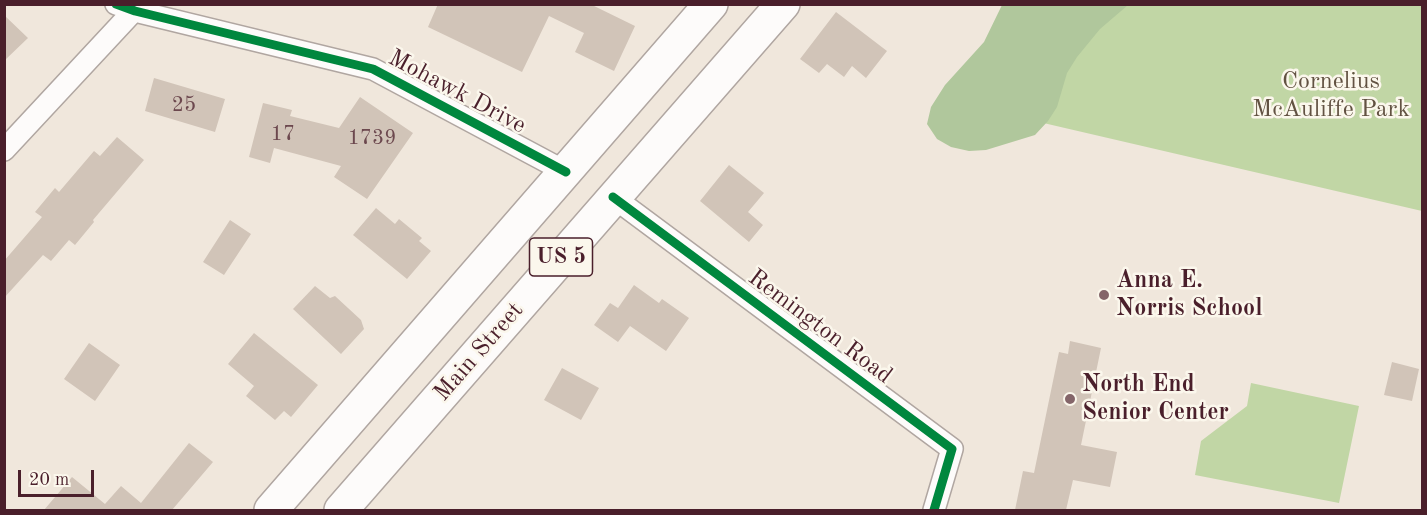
<!DOCTYPE html>
<style>
body{margin:0}
#map{position:relative;width:1427px;height:515px;overflow:hidden;background:#f0e7dc;font-family:"Old Standard TT",serif}
canvas{display:block}
.frame{position:absolute;inset:0;border:6px solid #4a1f2b;pointer-events:none}
.scale{position:absolute;left:18px;top:470px;width:76px;height:27px;box-sizing:border-box;border:3px solid #4a1f2b;border-top:0;padding-left:8px;font-size:18px;line-height:21px;white-space:nowrap;color:#4a1f2b;-webkit-text-stroke:4px #fbf7ec;paint-order:stroke}
</style>
<div id="map">
<canvas width="1427" height="515"></canvas>
<div class="frame"></div>
<div class="scale">20 m</div>
</div>
<script>
const ctx = document.querySelector('canvas').getContext('2d');
ctx.lineJoin = 'round';
function fillPath(path, color) {
  ctx.fillStyle = color;
  ctx.fill(path, 'evenodd');
}
function shape(rows) {
  const path = new Path2D();
  for (const r of rows) {
    path.moveTo(r[0], r[1]);
    for (let i = 2; i < r.length; i += 2) path.lineTo(r[i], r[i + 1]);
  }
  return path;
}
function trace(path, color, width, dash) {
  ctx.strokeStyle = color;
  ctx.lineWidth = width;
  ctx.lineCap = dash ? 'butt' : 'round';
  ctx.setLineDash(dash || []);
  ctx.stroke(path);
}
function drawText(font, color, halo, rows, align = 'center') {
  ctx.font = font + ' "Old Standard TT",serif';
  ctx.lineWidth = 5;
  ctx.setLineDash([]);
  ctx.textBaseline = 'middle';
  ctx.strokeStyle = halo;
  ctx.fillStyle = color;
  for (const [text, x, y, turn = 0] of rows) {
    ctx.save();
    ctx.translate(x, y);
    ctx.rotate((+turn || 0) * Math.PI / 180);
    ctx.textAlign = isNaN(turn) ? turn : align;
    if (halo) ctx.strokeText(text, 0, 0);
    ctx.fillText(text, 0, 0);
    ctx.restore();
  }
}
fillPath(shape([
 [1078,5,1422,5,1422,211,966,105],
 [1251,383,1359,406,1339,503,1195,475,1201,441,1247,406]
]), '#c1d6a5');
fillPath(shape([
 [1002,5,1128,5,1100,29,1077,57,1067,73,1057,107,1048,121,1035,135,986,150,969,151,951,147,937,139,927,124,931,107,945,85,984,42]
]), '#b0c79c');
fillPath(shape([
 [438,4,590,4,635,26,614,71,575,52,584,33,549,16,522,72,428,27],
 [836,12,887,51,866,78,852,66,844,77,827,64,819,73,800,59],
 [4,15,28,38,4,61],
 [154,78,225,99,215,132,145,111],
 [360,97,413,133,367,199,334,177,341,166,274,148,270,163,249,157,263,103,292,110,290,116,339,128],
 [117,137,144,160,93,220,94,222,75,245,69,240,51,261,43,255,4,298,4,261,42,217,35,212,55,188,59,192,94,151,100,156],
 [729,165,764,193,748,212,763,225,749,242,700,201],
 [376,208,395,224,399,219,422,238,419,241,431,251,407,279,353,235],
 [230,220,251,234,224,275,203,262],
 [634,285,659,303,662,299,689,318,666,351,630,326,618,342,594,325,610,303,618,308],
 [315,286,330,298,335,296,361,320,364,329,341,354,293,309],
 [254,333,318,385,291,417,284,411,275,420,246,396,254,386,228,364],
 [1070,341,1101,348,1081,445,1117,452,1110,487,1073,480,1066,510,1015,510,1023,471,1034,473,1059,352,1068,354],
 [89,343,120,365,95,401,64,379],
 [1392,362,1419,369,1412,401,1384,395],
 [562,368,599,388,581,420,544,400],
 [189,443,213,462,172,510,44,510,72,477,105,504,121,486,141,503]
]), '#d1c4b8');
const minor = shape([
 [116,4,135,11,373,69,566,172],
 [4,150,140,4],
 [613,197,952,449,934,510]
]);
const trunk = shape([
 [271,510,711,4],
 [341,510,783,4]
]);
trace(minor, '#b0a6a1', 24);
trace(trunk, '#b0a6a1', 36);
trace(minor, '#fdfbfa', 21);
trace(trunk, '#fdfbfa', 33);
trace(shape([
 [116,4,135,11,373,69,566,172],
 [613,197,952,449,934,510]
]), '#00873e', 9);
for (const [x, y, r, color] of [
 [1104,295,6,"#846569"],
 [1070,399,6,"#846569"]
]) {
  const dot = new Path2D();
  dot.arc(x, y, r, 0, 2 * Math.PI);
  ctx.fillStyle = color;
  ctx.fill(dot);
  trace(dot, '#fbf7ec', 2);
}
drawText('21px', '#6c484e', null, [
 ["25",184,105],
 ["17",283,134],
 ["1739",372,138]
]);
for (const [x, y, w] of [
 [561,257,63]
]) {
  const box = new Path2D();
  box.roundRect(x - w / 2, y - 19, w, 38, 4.5);
  ctx.fillStyle = '#fbf7ec';
  ctx.fill(box);
  trace(box, '#4a1f2b', 1.5);
}
drawText('bold 22px', '#4a1f2b', null, [
 ["US 5",561,257]
]);
drawText('24px', '#625242', '#fbf7ec', [
 ["Cornelius",1331,82],
 ["McAuliffe Park",1331,110]
]);
drawText('24px', '#4a1f2b', '#fbf7ec', [
 ["Mohawk Drive",457,92,28],
 ["Remington Road",820,327,37],
 ["Main Street",479,352,-49]
]);
drawText('bold 24px', '#4a1f2b', '#fbf7ec', [
 ["Anna E.",1116,281],
 ["Norris School",1116,309],
 ["North End",1082,385],
 ["Senior Center",1082,413]
], 'left');
</script>
